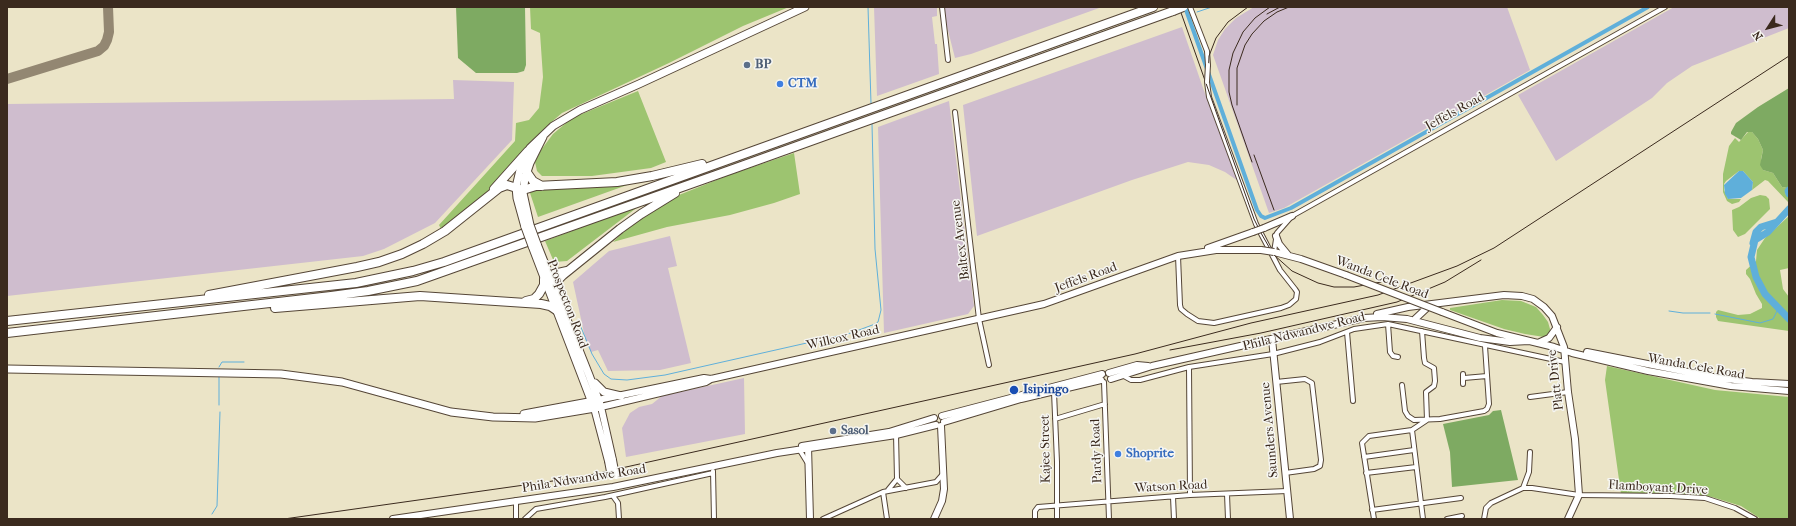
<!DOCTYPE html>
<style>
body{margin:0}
#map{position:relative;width:1796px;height:526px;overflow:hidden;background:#ebe4c7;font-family:"IM FELL French Canon",serif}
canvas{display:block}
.frame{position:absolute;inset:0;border:8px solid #3b2a1e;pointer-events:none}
.north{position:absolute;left:1748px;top:8px;width:40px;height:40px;-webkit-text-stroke:3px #f6f6f2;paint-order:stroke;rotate:234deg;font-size:11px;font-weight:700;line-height:16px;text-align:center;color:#3b2a1e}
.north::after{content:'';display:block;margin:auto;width:14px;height:18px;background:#3b2a1e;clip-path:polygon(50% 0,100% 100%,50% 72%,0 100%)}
</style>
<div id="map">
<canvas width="1796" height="526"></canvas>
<div class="frame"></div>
<div class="north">N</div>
</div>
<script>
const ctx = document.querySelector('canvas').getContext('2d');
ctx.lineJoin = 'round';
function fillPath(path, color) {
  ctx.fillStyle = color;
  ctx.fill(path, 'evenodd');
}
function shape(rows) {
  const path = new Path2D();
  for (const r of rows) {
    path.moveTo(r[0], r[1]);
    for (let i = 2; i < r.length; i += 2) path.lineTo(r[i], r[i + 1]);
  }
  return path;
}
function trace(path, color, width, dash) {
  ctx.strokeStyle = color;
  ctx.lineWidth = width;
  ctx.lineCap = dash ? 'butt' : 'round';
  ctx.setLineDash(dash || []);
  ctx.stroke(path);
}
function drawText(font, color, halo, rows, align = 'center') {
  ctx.font = font + ' "IM FELL French Canon",serif';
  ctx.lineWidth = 3;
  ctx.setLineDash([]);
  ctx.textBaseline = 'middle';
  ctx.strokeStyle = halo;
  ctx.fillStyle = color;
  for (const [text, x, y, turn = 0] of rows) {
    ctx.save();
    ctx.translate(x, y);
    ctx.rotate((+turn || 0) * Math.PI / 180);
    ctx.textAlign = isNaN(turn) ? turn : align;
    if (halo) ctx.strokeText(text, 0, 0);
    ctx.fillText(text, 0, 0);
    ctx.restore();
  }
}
fillPath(shape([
 [874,7,937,7,937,16,932,17,935,44,937,44,939,74,877,96],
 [942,7,1102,7,971,54,955,58],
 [1254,7,1507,7,1530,70,1284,208,1269,213,1213,55,1218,40,1225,29,1236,18],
 [1674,7,1789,7,1789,28,1692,66,1667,83,1652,98,1556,161,1518,95],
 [1182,27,1203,88,1238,181,1225,172,1209,165,1188,162,1132,180,977,236,963,105],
 [453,80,514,82,512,140,435,223,384,249,363,256,7,296,7,104,454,99],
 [949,101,974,306,968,314,884,333,878,127],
 [670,236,677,266,668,268,691,363,660,370,608,371,598,350,591,352,586,342,573,282,609,251],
 [744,378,745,434,626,457,622,428,630,413,639,407,652,404,662,396]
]), '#cfbdce');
fillPath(shape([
 [530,7,789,7,743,26,669,63,562,113,548,125,486,193,441,229,439,225,515,141,516,123,529,120,539,108,543,77,540,33,531,29],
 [638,91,666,162,651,168,592,176,542,176,537,171,535,162,541,150,553,134,572,118],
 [1748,132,1752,132,1758,139,1763,150,1761,159,1763,170,1773,173,1782,187,1788,188,1785,191,1786,195,1789,196,1788,202,1768,181,1765,180,1752,190,1753,182,1743,171,1739,171,1726,181,1724,184,1724,190,1728,199,1741,199,1739,202,1732,204,1727,201,1723,192,1723,174,1729,146,1735,138,1739,142],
 [794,153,800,194,774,203,730,215,667,227,613,242,632,224,657,207,679,195,729,175],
 [644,179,538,217,530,193,536,187,558,189,584,188],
 [1760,195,1766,196,1769,199,1770,209,1745,234,1738,237,1733,230,1732,210,1739,207,1751,198],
 [639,206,567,261,554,262,545,241],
 [1789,216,1789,268,1780,270,1783,289,1789,297,1789,331,1718,321,1716,317,1716,312,1718,310,1738,315,1750,314,1762,308,1762,304,1756,294,1750,279,1746,274,1746,270,1756,261,1757,250,1765,238],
 [1502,300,1521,301,1536,307,1543,315,1548,322,1550,329,1550,334,1544,337,1525,334,1504,329,1450,310,1450,308],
 [1607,366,1715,390,1789,397,1789,519,1761,519,1741,506,1712,497,1676,493,1621,494,1605,380]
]), '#9dc470');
fillPath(shape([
 [456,7,525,7,526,65,524,71,517,73,476,73,458,58],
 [1789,88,1789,188,1788,188,1782,187,1773,173,1763,170,1760,165,1763,150,1758,139,1752,132,1747,132,1741,140,1731,134,1731,132,1736,123,1758,107],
 [1501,410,1518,480,1452,487,1450,452,1443,424,1489,415,1493,411]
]), '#7eaa62');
fillPath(shape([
 [1739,171,1743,171,1753,182,1752,190,1741,198,1728,199,1725,194,1724,185]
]), '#5fafda');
trace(shape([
 [868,7,871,103],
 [1197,12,1212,7],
 [1669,311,1683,313,1710,313],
 [1715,314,1760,323,1773,319,1778,309],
 [578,320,592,354,604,374,611,379,627,380,665,375,687,370,851,333,875,324,878,322,881,310,875,249,872,124],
 [219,367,222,362,244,362],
 [219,405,219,376],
 [212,514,217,506,220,412]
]), '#5fafda', 1);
trace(shape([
 [1185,7,1257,210,1261,216,1265,218,1291,208,1648,7]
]), '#5fafda', 4);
trace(shape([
 [1789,190,1788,191,1789,194],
 [1789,209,1768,232,1755,240,1751,257,1756,277,1765,294,1789,319],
 [1753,243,1756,232,1761,227,1777,222]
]), '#5fafda', 7);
trace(shape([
 [7,79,98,51,104,46,107,40,109,32,108,7]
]), '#938772', 10);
const street = shape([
 [942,7,948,60],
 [1190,7,1207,51,1208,65],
 [955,112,979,319,989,365],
 [1274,252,1277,233,1292,216,1665,7],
 [1178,256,1180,305,1181,309,1187,314,1198,321,1214,323,1281,308,1289,305,1296,299,1297,292,1295,289,1280,270,1256,224,1209,97,1207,82],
 [1388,324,1390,352,1393,356,1398,357],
 [1422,331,1424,358,1425,363,1434,368,1435,381,1434,386,1426,392,1427,420,1412,430,1423,519],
 [1347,332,1353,401],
 [1189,367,1190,495],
 [1463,374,1463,384],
 [1122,375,1131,380,1140,380,1189,367,1273,354,1320,342,1354,329,1388,324,1565,362],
 [1464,378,1487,376],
 [1104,382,1109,519],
 [1276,382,1305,379,1312,383,1321,460,1320,466,1314,469,1285,473],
 [1402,385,1405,411,1408,416,1414,420,1440,419,1484,411,1487,409,1489,404,1485,346],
 [1054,392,1057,462,1057,519],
 [1530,397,1568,392],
 [1055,419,1105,404],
 [799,449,807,462],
 [1364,457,1414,450],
 [713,471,714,519],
 [1366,473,1416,467],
 [897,479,906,488],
 [1523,488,1529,472,1530,452],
 [888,490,897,479,896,434],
 [883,492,887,519],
 [1227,494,1228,519],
 [613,496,618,503,619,519],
 [1173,497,1174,519],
 [516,500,516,519],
 [1372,510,1461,498],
 [525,519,536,509,605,497,713,473],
 [823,519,883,492,936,482,943,474],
 [1035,519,1035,511,1038,507,1190,495,1287,491],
 [1374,519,1362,443,1369,436,1412,430],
 [1447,519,1462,516],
 [1484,519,1486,508,1491,503,1523,488,1532,488,1579,495,1671,496,1705,498,1735,508,1755,519]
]);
const secondary = shape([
 [1264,228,1292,216],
 [1276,236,1279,244,1288,255],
 [1208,248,1253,232],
 [1274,252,1301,259,1346,275],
 [1442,312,1497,333,1554,347,1572,353,1648,371,1731,386,1789,391],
 [1377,314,1408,307,1504,295,1522,296,1533,299,1544,307,1552,316,1564,347,1568,392,1575,439,1579,495,1568,519],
 [1414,320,1430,305],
 [1272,339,1290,519],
 [1538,343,1549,338,1557,327],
 [1587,352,1718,378,1752,382,1789,384],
 [1109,373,1137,365,1148,366],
 [1111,379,1152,366,1364,318,1382,317,1407,319,1480,338,1510,342,1529,341],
 [598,400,704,378,711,379,1044,304,1178,256,1216,250,1261,250],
 [594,408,608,461],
 [942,416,1102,374],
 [944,422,1021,399,1101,380],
 [802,446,889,432,934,418],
 [808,446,810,519],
 [613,460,601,407,706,382,711,379],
 [393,519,613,487,777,453,896,435,936,425],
 [934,519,942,501,944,489,941,426]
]);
const primary = shape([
 [530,225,523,193,525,178,530,163,543,137],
 [525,227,517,198,516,187,520,170,530,148,553,126,580,110,639,84,805,7],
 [532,246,594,408],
 [7,369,281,374,342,382,451,412,493,417,535,418,601,407,589,375,537,244],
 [595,383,604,392,621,396],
 [524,414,594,401]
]);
const highway = shape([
 [526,171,533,181,542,186],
 [494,189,528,151],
 [554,289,556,282,563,275,620,229,641,214,675,193],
 [209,295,357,267,379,262,402,254,423,244,445,231,499,188,507,185,523,190,536,186,617,182,652,176,702,164],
 [526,301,534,299,539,294,544,285,544,279,549,275,567,271],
 [275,308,420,296,541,304,550,306,559,312],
 [7,321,356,283,413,271,444,262,1153,7],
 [7,333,331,296,368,291,417,281,733,169,1173,11]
]);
trace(street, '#554637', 6);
trace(secondary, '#554637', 8);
trace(primary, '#554637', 9);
trace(highway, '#554637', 10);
trace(street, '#fff', 4);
trace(secondary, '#fff', 6);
trace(primary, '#fff', 7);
trace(highway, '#fff', 8);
trace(shape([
 [1179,7,1254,219,1261,233,1273,254,1292,271,1318,283,1334,287,1354,287,1381,282],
 [1267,14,1280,7],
 [1208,82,1209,56,1216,38,1228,22,1248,7],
 [1237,105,1237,68,1245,45,1252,34,1264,21,1277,12,1289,7],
 [1254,155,1274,210],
 [1252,162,1232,105,1229,92,1229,70,1233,53,1243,32,1255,18,1270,7],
 [1170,350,1261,333,1397,302,1445,282,1481,260],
 [284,519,581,477,1135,354,1251,323,1378,295,1457,266,1494,248,1789,56]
]), '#3b2a1e', 1);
const streetBridge = shape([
 [1207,82,1208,65]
]);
const secondaryBridge = shape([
 [1253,232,1264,228],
 [1261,250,1274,252],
 [1346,275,1442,312],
 [613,460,616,476],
 [608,461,611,477]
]);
const primaryBridge = shape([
 [530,225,537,244],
 [525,227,532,246]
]);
const highwayBridge = shape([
 [1173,11,1183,7]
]);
trace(streetBridge, '#554637', 6, []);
trace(secondaryBridge, '#554637', 8, []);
trace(primaryBridge, '#554637', 9, []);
trace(highwayBridge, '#554637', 10, []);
trace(streetBridge, '#fff', 4);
trace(secondaryBridge, '#fff', 6);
trace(primaryBridge, '#fff', 7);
trace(highwayBridge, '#fff', 8);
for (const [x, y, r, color] of [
 [747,65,4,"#5c6f8a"],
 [780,84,4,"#3f7fe0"],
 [1014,390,5,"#1a4fb4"],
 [833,431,4,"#5c6f8a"],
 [1118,454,4,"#3f7fe0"]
]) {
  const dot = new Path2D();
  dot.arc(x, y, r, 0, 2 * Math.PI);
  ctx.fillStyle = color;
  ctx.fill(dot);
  trace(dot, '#f6f6f2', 1.5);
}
drawText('bold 13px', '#4e5e75', '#f6f6f2', [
 ["BP",755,65],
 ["Sasol",841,431]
], 'left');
drawText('bold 13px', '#366cbe', '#f6f6f2', [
 ["CTM",788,84],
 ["Shoprite",1126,454]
], 'left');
drawText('13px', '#3b2a1e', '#f6f6f2', [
 ["Jeffels Road",1455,112,-29],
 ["Baltex Avenue",961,240,-97],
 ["Jeffels Road",1086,278,-20],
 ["Wanda Cele Road",1382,278,21],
 ["Prospecton Road",567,304,69],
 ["Phila Ndwandwe Road",1304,332,-14],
 ["Willcox Road",843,338,-13],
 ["Wanda Cele Road",1696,367,10],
 ["Platt Drive",1556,380,-97],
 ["Saunders Avenue",1270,430,-95],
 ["Kajee Street",1046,449,-91],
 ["Pardy Road",1097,451,-92],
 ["Phila Ndwandwe Road",584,479,-9],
 ["Watson Road",1171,487,-3],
 ["Flamboyant Drive",1658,488,3]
]);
drawText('bold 13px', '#164399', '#f6f6f2', [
 ["Isipingo",1023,390]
], 'left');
</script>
